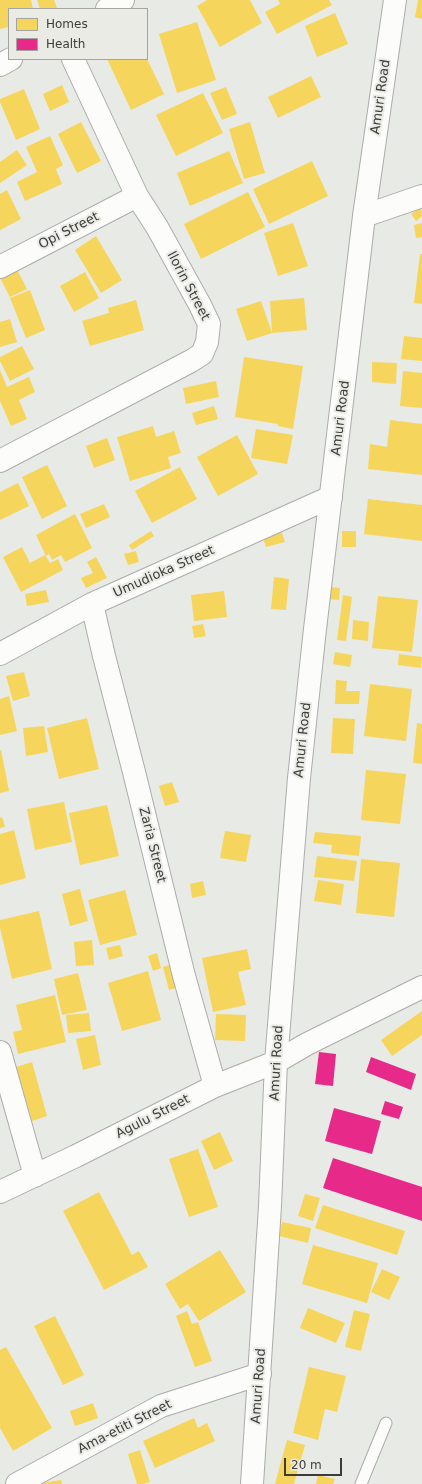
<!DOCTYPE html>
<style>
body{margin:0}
#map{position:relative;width:422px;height:1484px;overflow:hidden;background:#e8eae5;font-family:"DejaVu Sans",sans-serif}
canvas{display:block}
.legend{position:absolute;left:8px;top:8px;width:140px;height:52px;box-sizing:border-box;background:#e9ebe4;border:1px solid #a4a5a0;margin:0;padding:5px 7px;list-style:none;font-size:12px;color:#3c3c3a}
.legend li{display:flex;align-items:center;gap:8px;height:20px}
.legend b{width:20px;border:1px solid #a4a5a0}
.scale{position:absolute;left:284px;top:1458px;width:58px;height:18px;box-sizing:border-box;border:2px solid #3c3c3a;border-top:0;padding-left:5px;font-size:12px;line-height:14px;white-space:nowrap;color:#3c3c3a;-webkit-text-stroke:3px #e9ebe4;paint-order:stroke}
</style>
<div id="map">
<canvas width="422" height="1484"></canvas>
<ul class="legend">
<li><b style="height:11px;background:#f6d55c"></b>Homes</li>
<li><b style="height:11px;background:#e7298a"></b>Health</li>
</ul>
<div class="scale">20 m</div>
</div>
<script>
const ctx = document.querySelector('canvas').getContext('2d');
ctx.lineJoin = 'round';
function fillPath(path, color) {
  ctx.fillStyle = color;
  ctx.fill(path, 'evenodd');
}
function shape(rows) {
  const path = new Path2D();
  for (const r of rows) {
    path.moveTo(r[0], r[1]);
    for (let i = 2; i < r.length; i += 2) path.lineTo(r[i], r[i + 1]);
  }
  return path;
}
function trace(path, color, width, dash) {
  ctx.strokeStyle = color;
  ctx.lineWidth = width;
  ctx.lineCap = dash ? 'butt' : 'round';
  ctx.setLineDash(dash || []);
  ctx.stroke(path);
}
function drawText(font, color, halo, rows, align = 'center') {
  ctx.font = font + ' "DejaVu Sans",sans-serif';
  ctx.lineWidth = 4;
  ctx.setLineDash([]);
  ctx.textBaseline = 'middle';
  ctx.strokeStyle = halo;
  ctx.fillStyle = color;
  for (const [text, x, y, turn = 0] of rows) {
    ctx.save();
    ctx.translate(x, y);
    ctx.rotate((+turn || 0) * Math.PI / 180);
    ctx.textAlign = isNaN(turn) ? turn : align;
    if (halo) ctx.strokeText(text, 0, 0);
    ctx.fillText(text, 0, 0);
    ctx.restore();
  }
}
fillPath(shape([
 [0,0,31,0,33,9,9,9,9,27,0,29],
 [37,0,54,0,57,8,40,9],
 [207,0,250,0,262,23,220,47,197,6],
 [278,0,329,0,332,5,277,34,265,12,280,4],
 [418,0,422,0,422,19,415,17],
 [335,13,348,44,317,57,305,26],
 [197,22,216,80,177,93,159,34],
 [107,59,147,59,164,94,131,110],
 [311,76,321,97,278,118,268,97],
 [62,85,69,102,50,111,43,94],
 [226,87,237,114,222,120,210,93],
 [24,89,40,129,16,140,0,102,0,99],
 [203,93,223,133,176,156,156,115],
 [81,122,101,161,77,173,58,134],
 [250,122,265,173,244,179,229,129],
 [50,136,63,165,56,169,62,184,25,201,17,182,37,172,26,147],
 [17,150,27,165,0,183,0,162],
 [229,151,243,183,190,206,177,173],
 [312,161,328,196,269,224,253,189],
 [7,190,21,219,0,230,0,194],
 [248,192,265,227,201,259,184,224],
 [421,207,422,216,416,221,411,214],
 [293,223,308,266,278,276,264,233],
 [422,223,422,237,416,238,414,225],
 [96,236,122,280,101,293,75,250],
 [420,254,422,254,422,304,414,303],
 [14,264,27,289,10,297,0,278,0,272],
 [85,272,99,298,74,312,60,286],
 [30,290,45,330,26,338,10,298],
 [304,298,307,330,272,333,270,301],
 [136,300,144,330,90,346,82,321,109,313,108,308],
 [261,301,272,333,247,341,236,309],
 [10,319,17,342,0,347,0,322],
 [404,336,422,338,422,361,401,359],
 [22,346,34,369,10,381,0,361,0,357],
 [244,357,303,366,293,429,278,426,278,424,235,417],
 [372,362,397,363,396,384,372,382],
 [0,370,7,387,29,377,35,392,19,400,27,419,11,426,0,401],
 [403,371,422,373,422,408,400,406],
 [216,381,219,397,186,404,183,388],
 [214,406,218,419,196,425,192,413],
 [390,420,422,424,422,475,368,469,370,444,387,447],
 [153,426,156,437,174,431,181,453,168,457,171,468,130,481,117,437],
 [256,429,293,435,287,464,251,458],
 [237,435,258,474,218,496,197,457],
 [107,438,115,460,94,468,86,446],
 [47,465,67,506,42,519,22,477],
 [180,467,197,499,152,523,135,491],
 [18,483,29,506,0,520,0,492],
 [368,499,422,505,422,541,364,534],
 [104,504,110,517,86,528,80,514],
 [75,514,92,548,65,562,61,555,52,560,49,554,46,556,36,535],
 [280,527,285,542,266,547,261,532],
 [151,531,154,536,132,550,129,545],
 [342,531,356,531,356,547,342,547],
 [22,547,30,563,45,555,50,563,58,559,63,570,21,592,3,557],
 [136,551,139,562,128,565,124,554],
 [96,557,107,578,86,588,81,578,93,573,87,562],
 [274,577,289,579,286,610,271,609],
 [329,587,340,588,339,600,327,599],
 [46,590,49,602,27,606,25,594],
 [224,591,227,617,194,621,191,595],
 [343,595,352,597,346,641,337,640],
 [378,596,418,600,412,652,372,648],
 [353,620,369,622,368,641,352,639],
 [203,624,206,636,194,638,192,626],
 [335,652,352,655,350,667,333,664],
 [399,654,422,657,421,668,398,665],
 [24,672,30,696,13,701,6,676],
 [336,680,347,681,346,691,360,691,359,704,335,704],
 [370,684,412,689,406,741,364,736],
 [9,696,17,731,0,735,0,699],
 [87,718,99,769,59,779,47,728],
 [333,718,355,719,353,754,331,753],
 [417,723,422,724,422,764,413,763],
 [44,726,48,752,26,756,23,728],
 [1,750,9,791,0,793,0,751],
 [366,770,406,774,400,824,361,820],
 [172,782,179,802,165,806,159,786],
 [64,802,72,842,35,850,27,809],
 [107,805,119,856,80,865,69,813],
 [2,817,5,827,0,828,0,818],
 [14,830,26,878,0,885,0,834],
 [225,831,251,835,246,862,220,858],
 [315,832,361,836,359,856,331,853,332,845,313,843],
 [317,856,357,861,354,881,314,877],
 [361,859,400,863,394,917,356,913],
 [318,880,344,884,341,905,314,901],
 [203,881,206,895,192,898,190,884],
 [80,889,88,921,70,926,62,894],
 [125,890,137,935,100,945,88,900],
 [39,911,52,969,12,979,0,928,0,920],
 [92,940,94,965,76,966,74,942],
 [120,945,123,956,109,960,106,948],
 [247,949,251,969,238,972,246,1005,213,1012,202,958],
 [157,953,161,968,153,971,148,956],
 [172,964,179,987,169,990,163,967],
 [148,971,161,1020,122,1031,108,983],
 [78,973,87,1010,62,1015,54,979],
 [55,995,66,1042,18,1054,13,1032,22,1030,16,1005],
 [422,1011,422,1035,392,1056,381,1040],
 [89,1013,91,1031,68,1033,66,1015],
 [216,1014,246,1015,245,1041,215,1040],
 [95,1035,101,1065,83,1070,76,1039],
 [32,1062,47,1116,32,1121,16,1067],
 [220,1132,233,1161,214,1170,201,1141],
 [198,1149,218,1207,189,1217,169,1159],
 [99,1192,132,1255,139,1251,148,1267,104,1290,63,1211],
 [305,1194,320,1198,313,1221,298,1216],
 [323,1205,405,1231,397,1255,315,1228],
 [282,1222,311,1228,308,1243,279,1236],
 [313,1245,378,1263,367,1303,302,1284],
 [220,1250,246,1292,199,1321,188,1304,180,1309,165,1284],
 [382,1269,400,1277,389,1300,371,1292],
 [308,1308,345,1323,336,1343,300,1328],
 [354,1310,370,1314,361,1351,345,1347],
 [187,1311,192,1324,198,1322,212,1361,195,1367,176,1316],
 [55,1316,84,1375,63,1385,34,1326],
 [6,1347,52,1428,13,1451,0,1428,0,1350],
 [309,1367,346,1376,337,1412,325,1409,318,1440,293,1433],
 [93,1403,98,1418,75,1426,70,1411],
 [194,1418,198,1428,207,1423,215,1441,155,1468,143,1441],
 [287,1440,305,1445,294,1484,275,1484],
 [140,1450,150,1482,143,1484,137,1484,128,1454],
 [318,1475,335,1479,333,1484,316,1484],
 [61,1480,62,1484,44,1484,43,1483]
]), '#f6d55c');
fillPath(shape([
 [319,1052,336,1054,333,1086,315,1084],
 [371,1057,416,1074,411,1090,366,1072],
 [385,1101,403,1107,399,1119,381,1114],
 [334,1108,381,1121,372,1154,325,1141],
 [333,1158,422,1187,422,1221,323,1188]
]), '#e7298a');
const service = shape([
 [361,1484,386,1423]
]);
const minor = shape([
 [107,9,123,0],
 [0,65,11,59],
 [364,216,422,196],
 [0,267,137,196],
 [0,461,191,361,202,354,207,342,209,324,200,305,157,227,137,196,73,59],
 [92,604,104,656,134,772,184,976,215,1086],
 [0,654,92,604,331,497],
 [0,1052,35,1176],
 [0,1192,76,1156,215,1086,276,1062,307,1044,422,987]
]);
const tertiary = shape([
 [17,1484,161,1406,260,1374]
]);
const secondary = shape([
 [252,1484,270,1206,276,1062,299,778,315,629,364,216,395,0]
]);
trace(service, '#acacaa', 13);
trace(minor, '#acacaa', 24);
trace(tertiary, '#acacaa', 24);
trace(secondary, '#acacaa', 24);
trace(service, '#fcfcfb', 11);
trace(minor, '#fcfcfb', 22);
trace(tertiary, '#fcfcfb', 22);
trace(secondary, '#fcfcfb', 22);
drawText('13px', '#3c3c3a', '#e9ebe4', [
 ["Amuri Road",381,97,-82],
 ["Opi Street",69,231,-27],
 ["Ilorin Street",188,286,62],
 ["Amuri Road",341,418,-83],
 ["Umudioka Street",164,572,-24],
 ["Amuri Road",303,740,-84],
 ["Zaria Street",152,845,76],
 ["Amuri Road",277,1063,-87],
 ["Agulu Street",153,1117,-27],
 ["Amuri Road",259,1386,-86],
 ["Ama-etiti Street",125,1427,-27]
]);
</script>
